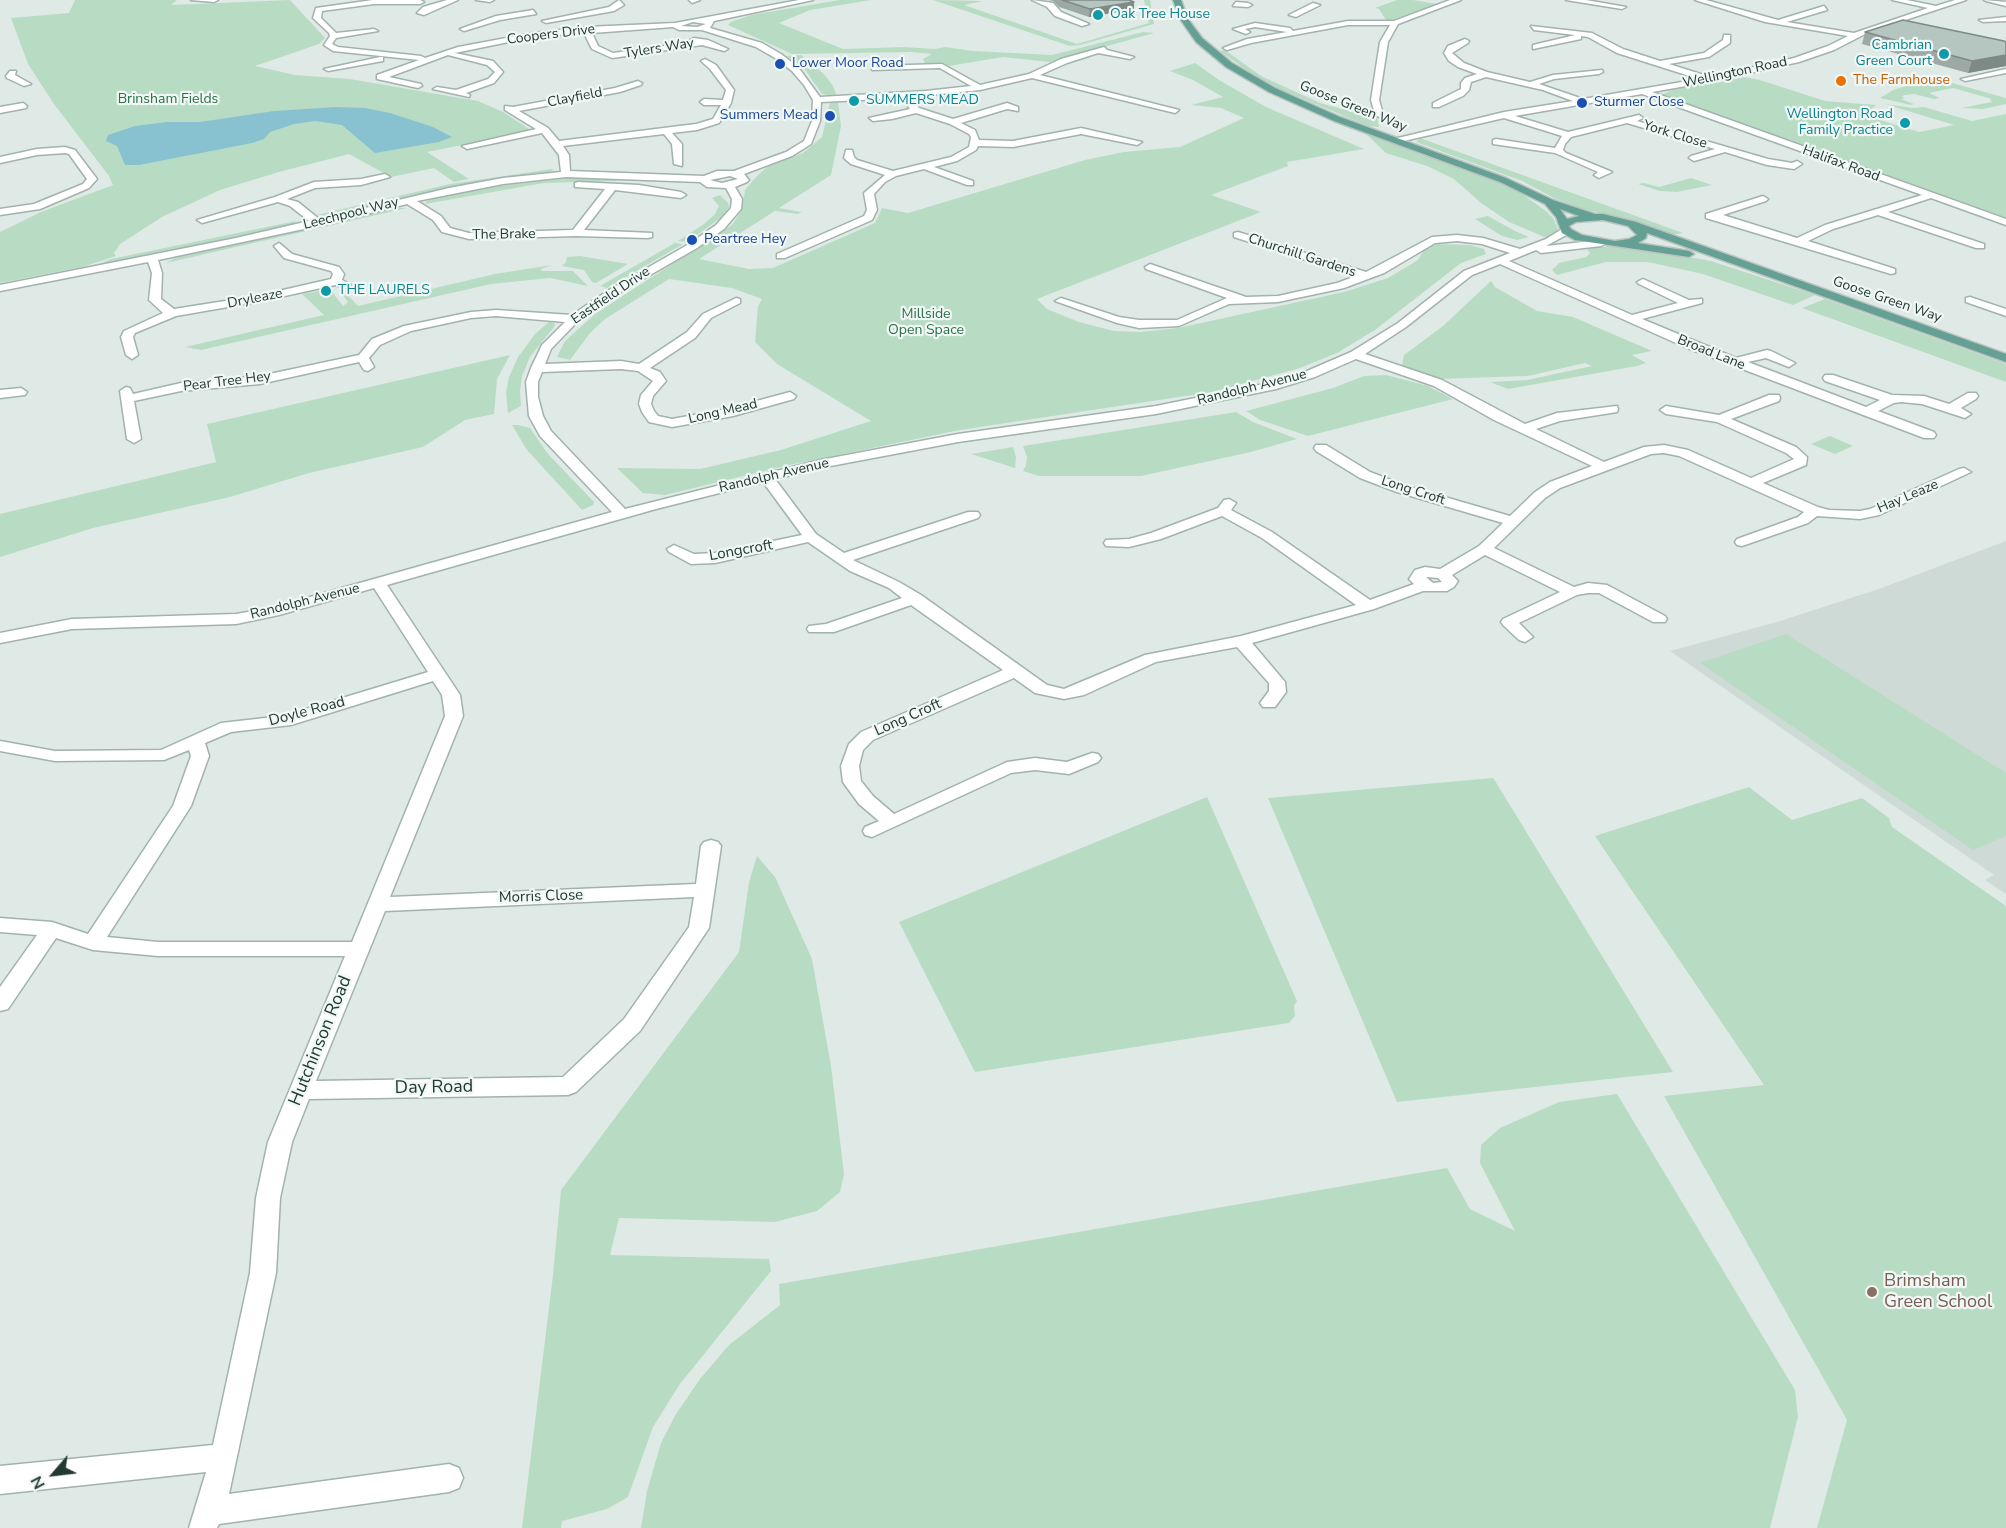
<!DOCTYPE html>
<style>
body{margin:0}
#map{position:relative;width:2006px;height:1528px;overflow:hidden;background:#dfeae6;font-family:"Nunito Sans",sans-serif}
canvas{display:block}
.north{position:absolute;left:24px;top:1444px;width:60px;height:60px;-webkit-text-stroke:4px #f0f7f4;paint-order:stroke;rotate:242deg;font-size:16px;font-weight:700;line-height:24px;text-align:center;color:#213a34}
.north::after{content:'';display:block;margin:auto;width:21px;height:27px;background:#213a34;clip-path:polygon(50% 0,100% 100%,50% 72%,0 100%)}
</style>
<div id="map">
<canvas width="2006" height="1528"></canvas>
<div class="north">N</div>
</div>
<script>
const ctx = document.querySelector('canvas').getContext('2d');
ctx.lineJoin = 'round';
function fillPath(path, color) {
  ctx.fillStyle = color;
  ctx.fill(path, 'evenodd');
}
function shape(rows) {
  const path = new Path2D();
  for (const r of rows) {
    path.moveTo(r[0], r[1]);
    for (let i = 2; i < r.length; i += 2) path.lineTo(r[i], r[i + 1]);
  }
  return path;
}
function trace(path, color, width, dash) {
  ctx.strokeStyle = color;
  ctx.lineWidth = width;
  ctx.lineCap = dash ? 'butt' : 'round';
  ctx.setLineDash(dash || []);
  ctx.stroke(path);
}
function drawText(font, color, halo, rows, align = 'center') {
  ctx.font = font + ' "Nunito Sans",sans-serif';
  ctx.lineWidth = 4.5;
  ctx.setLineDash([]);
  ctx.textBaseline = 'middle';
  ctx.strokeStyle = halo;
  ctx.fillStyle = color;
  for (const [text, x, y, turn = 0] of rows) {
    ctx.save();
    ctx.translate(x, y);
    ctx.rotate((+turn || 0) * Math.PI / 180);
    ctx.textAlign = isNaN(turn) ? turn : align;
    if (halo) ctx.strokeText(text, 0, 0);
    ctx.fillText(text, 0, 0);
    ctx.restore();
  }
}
fillPath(shape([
 [2006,541,2006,894,1985,880,1994,875,1670,651,1777,622,1879,589]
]), '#cedad5');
fillPath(shape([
 [75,0,177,0,171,5,290,0,325,38,319,44,255,66,295,75,350,79,478,101,503,112,532,131,427,152,469,179,454,182,434,168,391,177,349,154,279,172,220,190,162,217,120,244,114,253,116,256,82,267,0,283,0,232,41,212,113,185,109,176,54,104,28,64,11,18,69,13],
 [840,0,871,0,810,10,779,23,843,49,905,47,935,49,945,47,973,51,1052,55,1143,32,1154,33,1050,62,1003,57,949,66,925,64,923,59,932,54,911,52,792,54,728,25,731,22,751,15],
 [933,0,983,1,964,5,1077,44,1149,23,1144,0,1150,0,1154,24,1080,45,1070,46],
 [1397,0,1413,0,1437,4,1391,20,1386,20,1379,9,1375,8],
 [1225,50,1261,76,1320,103,1342,109,1368,106,1362,109,1363,112,1377,116,1379,127,1368,126,1275,87,1255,76,1220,51],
 [801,55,824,74,833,86,837,97,822,94,806,71,787,56],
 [1195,63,1219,80,1266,107,1364,149,1287,162,1288,166,1211,195,1261,212,1037,299,1047,309,1079,322,1114,331,1140,332,1178,328,1344,292,1388,278,1418,260,1424,250,1437,244,1470,245,1484,249,1486,254,1461,263,1375,330,1337,353,1300,368,1212,392,960,430,789,465,665,495,643,493,617,468,700,469,781,450,871,421,777,364,755,342,758,306,762,299,732,288,669,279,605,319,590,333,570,360,557,357,565,341,595,314,732,225,742,210,745,190,757,176,768,166,803,153,822,137,830,103,838,102,841,126,831,175,779,208,802,212,798,214,775,211,699,259,749,269,773,268,875,223,882,208,908,213,1085,160,1124,152,1180,147,1244,118,1221,108,1191,105,1223,97,1193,80,1170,71],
 [1744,77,1760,80,1825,101,1876,105,1864,115,1919,132,1954,125,1885,104,1913,108,1924,107,1972,121,2006,114,2006,218,1896,182,1659,96,1672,90],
 [1934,78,2006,98,2006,104,1983,109,1961,108,1992,102,1990,100,1992,99,1953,88,1929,93,1940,98,1934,99,1914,94,1904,95,1902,97,1905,98,1901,99,1914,104,1911,105,1880,98,1893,90,1909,85,1917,86],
 [1365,133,1479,174,1515,189,1546,211,1553,218,1558,229,1556,233,1547,238,1509,222,1481,203,1454,179,1427,166,1386,153],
 [1420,138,1683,233,1666,236,1618,217,1579,208,1554,198,1522,181,1416,142],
 [552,169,554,170,549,172,454,187,332,216,317,215,450,184],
 [577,177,618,177,616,181,544,183,425,204,427,201,437,197,481,188],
 [1691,178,1712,185,1677,192,1660,191,1638,184,1644,183,1659,187],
 [720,195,728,203,729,207,722,217,687,242,678,241,704,224,715,214,719,206,712,198],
 [396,208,407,208,166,263,179,256],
 [1488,216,1515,231,1529,237,1517,240,1502,236,1475,219],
 [296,221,294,224,278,229,93,267,111,259],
 [675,243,683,244,607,288,600,286],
 [1625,245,1711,261,1815,295,1793,305,1703,274,1648,262,1606,262,1557,275,1552,270,1559,263,1586,257,1590,253,1586,248],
 [580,256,628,264,596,283,592,282,584,270,562,266,566,262,567,257],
 [552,265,541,269,542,271,573,271,588,286,550,278,491,284,201,350,185,347,324,315,302,294,320,291,322,294,332,292,343,306,348,302,341,293,345,292,358,306,495,274],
 [1491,281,1495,287,1537,311,1573,317,1652,351,1632,355,1646,363,1637,366,1508,389,1490,382,1527,380,1592,366,1585,363,1528,376,1438,379,1402,365,1404,355,1443,326],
 [1825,299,2006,364,2006,382,1802,308],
 [550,321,555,324,554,327,530,357,522,376,520,391,521,406,508,413,506,392,509,377,518,357,535,334],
 [510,355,497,379,494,414,465,420,423,447,309,473,230,497,93,528,0,557,0,514,216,462,207,424],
 [1386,375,1428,386,1453,399,1308,436,1260,420,1246,411,1333,388,1364,376],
 [1236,412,1253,422,1297,439,1251,452,1141,476,1039,476,1023,471,1026,465,1027,457,1023,446],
 [518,425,530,428,548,454,594,502,593,505,582,510,527,450,512,425],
 [1830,436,1853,446,1835,454,1811,444],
 [1013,447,1016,457,1015,468,971,454],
 [1786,634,2006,773,2006,836,1973,850,1700,663],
 [1493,778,1497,784,1673,1072,1397,1102,1268,798],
 [1749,787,1792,820,1862,798,1889,818,1892,827,2006,906,2006,1528,1817,1528,1847,1420,1664,1096,1764,1085,1595,836],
 [1207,797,1297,1001,1294,1006,1295,1016,1289,1023,975,1072,899,922],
 [757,856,775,877,812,959,831,1066,844,1174,840,1192,817,1211,775,1222,619,1218,610,1255,769,1259,771,1271,680,1384,653,1427,628,1497,607,1509,562,1521,561,1528,522,1528,553,1275,561,1190,739,952,749,882],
 [1617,1094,1795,1390,1798,1417,1770,1528,641,1528,647,1491,661,1443,676,1414,700,1379,729,1345,780,1305,779,1284,1447,1168,1470,1209,1515,1231,1480,1163,1481,1145,1500,1128,1559,1102]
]), '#b8dcc3');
fillPath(shape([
 [336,107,365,108,390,113,433,127,452,137,439,142,375,153,342,125,315,121,294,124,270,132,264,139,252,143,139,165,125,165,117,146,106,141,108,135,135,126,167,122,200,122,274,111]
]), '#88c1cf');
const minor = shape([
 [191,0,218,0,214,2,191,0],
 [373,0,420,0,424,2,420,4,374,4,322,11,321,18,336,33,374,29,378,31,336,38,332,44,338,47,421,56,425,58,458,47,533,33,586,27,675,23,799,0,813,0,714,21,710,28,762,43,781,54,798,67,820,97,926,91,971,86,940,68,872,70,872,66,875,66,942,64,980,85,1029,74,1061,59,1104,47,1107,50,1134,57,1130,59,1098,53,1067,63,1040,75,1179,110,1175,113,1032,78,980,90,910,97,919,108,953,119,1007,103,1018,107,1018,111,1007,109,961,123,975,130,979,140,1013,141,1081,128,1142,142,1137,145,1081,134,1013,147,978,146,976,150,957,161,934,167,973,181,973,185,967,185,924,169,896,176,885,182,874,194,877,210,872,220,785,258,777,258,777,254,864,216,867,210,864,193,885,175,851,164,844,158,846,150,852,150,854,157,857,160,893,171,951,157,969,147,971,137,969,134,950,124,916,113,892,119,873,121,869,118,910,109,902,98,821,102,820,121,811,144,792,156,744,174,749,180,747,182,735,187,742,199,741,209,724,229,697,248,617,294,578,321,551,349,545,364,621,361,639,364,687,332,703,314,736,298,740,299,740,303,711,318,695,338,650,368,660,372,666,381,653,396,651,404,654,411,658,416,672,419,727,409,790,392,796,396,794,399,733,416,672,427,649,422,642,412,639,404,641,395,653,381,638,371,621,369,542,372,538,382,538,397,543,416,551,431,625,509,820,460,958,434,1156,406,1269,383,1307,371,1351,352,1398,323,1464,271,1510,253,1482,244,1457,241,1435,243,1384,273,1344,288,1278,302,1229,304,1179,326,1139,328,1117,323,1055,301,1061,298,1119,317,1139,320,1177,320,1227,298,1146,269,1145,267,1150,264,1246,297,1278,296,1337,283,1356,276,1234,237,1234,233,1238,232,1366,272,1432,237,1457,235,1483,238,1520,249,1546,239,1562,229,1570,229,1570,233,1546,246,1601,240,1606,243,1601,246,1541,253,1536,250,1509,261,1632,315,1678,303,1639,284,1637,282,1643,279,1689,300,1702,299,1702,303,1642,319,1736,358,1767,350,1771,351,1795,363,1789,367,1766,358,1748,362,1866,407,1880,400,1825,381,1823,378,1825,375,1833,375,1892,395,1924,396,1949,404,1968,393,1976,393,1978,396,1976,399,1961,408,1971,414,1965,418,1922,404,1901,402,1894,403,1878,411,1934,432,1936,435,1934,438,1924,438,1687,348,1500,264,1472,275,1406,327,1365,354,1442,380,1525,424,1557,413,1617,406,1618,409,1617,412,1560,421,1536,429,1604,462,1644,447,1664,445,1688,450,1751,478,1794,459,1786,453,1717,422,1666,414,1660,410,1666,406,1719,415,1769,395,1779,395,1780,398,1779,401,1731,419,1796,447,1807,457,1806,465,1763,483,1818,507,1829,510,1860,511,1870,509,1959,469,1964,468,1971,472,1879,515,1860,519,1817,516,1808,523,1742,546,1737,545,1735,542,1737,539,1798,517,1804,512,1679,456,1664,453,1651,454,1560,488,1545,498,1494,548,1574,587,1588,583,1607,585,1665,616,1667,619,1665,622,1653,622,1599,593,1588,593,1577,595,1519,623,1533,637,1525,642,1519,640,1503,625,1501,622,1503,619,1560,592,1485,555,1452,575,1458,581,1454,587,1447,591,1423,591,1374,609,1252,643,1285,682,1286,692,1275,707,1263,707,1260,703,1269,691,1269,683,1237,647,1156,662,1084,695,1064,699,1035,693,1014,678,873,740,863,750,859,766,861,781,873,796,894,814,1007,762,1035,758,1067,762,1092,753,1098,754,1101,758,1098,762,1069,774,1035,770,1011,773,872,837,865,835,863,831,865,827,879,821,859,804,843,782,841,766,849,744,861,732,1003,670,911,605,834,632,809,632,807,629,809,626,826,624,902,598,889,588,850,571,808,542,715,563,691,564,669,552,667,549,674,545,694,554,715,553,802,535,763,482,656,509,387,585,460,695,463,716,390,897,696,884,701,846,704,842,711,840,718,842,721,846,709,928,640,1031,576,1092,568,1095,309,1099,292,1142,280,1198,276,1273,229,1494,449,1464,459,1468,463,1478,459,1488,449,1492,219,1524,217,1528,189,1528,206,1472,0,1494,0,1466,213,1445,250,1273,256,1198,268,1142,345,956,158,956,93,950,56,938,8,1009,0,1011,0,987,37,935,0,932,0,918,52,922,88,934,173,806,191,756,189,750,164,760,55,761,0,751,0,741,55,751,161,750,221,723,283,716,428,672,374,588,279,615,236,624,72,629,0,643,0,633,72,619,236,614,271,608,612,512,540,436,529,416,526,382,531,368,542,345,565,322,496,316,471,318,411,331,380,345,369,358,374,367,368,371,364,370,359,362,260,384,181,391,134,401,141,439,134,443,127,439,120,391,126,387,130,388,133,394,181,383,260,376,359,355,372,339,404,326,471,312,496,310,572,315,609,290,689,244,716,225,731,208,732,199,726,188,707,187,700,182,566,177,503,184,417,201,441,216,450,228,469,233,573,230,605,189,575,187,575,183,578,182,639,185,681,192,686,195,681,198,615,190,584,230,652,233,652,237,648,238,576,236,469,239,442,232,433,220,407,204,318,226,158,260,162,273,161,299,174,309,257,296,331,279,333,274,331,271,284,258,274,246,279,243,292,254,339,267,344,274,342,280,351,285,345,288,335,285,257,302,176,316,135,333,133,337,138,355,132,359,126,355,121,337,124,331,163,313,149,300,152,273,148,262,0,291,0,285,236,238,309,221,290,206,278,202,202,223,197,220,275,197,314,182,361,179,385,174,390,177,361,185,315,188,287,199,298,202,319,219,449,188,503,178,561,172,559,155,542,133,467,149,462,146,536,129,505,110,505,106,513,107,615,88,638,81,642,83,641,85,620,92,519,111,548,128,559,141,696,124,713,119,721,105,704,105,700,102,704,99,723,100,726,90,710,69,701,61,705,59,716,65,734,90,731,103,719,123,697,130,672,133,682,144,682,166,674,164,672,144,664,134,563,146,569,155,570,171,704,176,717,171,734,171,786,152,804,141,812,121,813,100,804,85,792,71,775,58,756,47,702,30,679,30,673,27,592,33,598,46,613,53,692,42,690,40,694,38,708,40,728,49,724,51,702,45,612,58,592,49,584,33,533,37,455,53,493,61,503,72,494,83,466,93,470,95,469,97,433,89,437,87,456,90,488,79,495,72,487,65,448,55,389,77,421,84,422,86,418,88,377,79,377,75,419,60,333,51,324,45,330,36,329,33,313,18,316,8,373,0],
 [693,22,706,24,697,27,681,26,693,22],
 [730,176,738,179,722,183,710,180,730,176],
 [1356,359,1434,386,1494,420,1592,466,1550,482,1535,492,1510,516,1407,486,1370,472,1326,445,1316,445,1314,448,1316,451,1360,478,1397,492,1503,523,1479,546,1440,569,1425,567,1415,570,1409,579,1414,584,1370,600,1272,532,1231,510,1236,503,1229,499,1224,500,1218,508,1151,533,1129,539,1106,540,1104,543,1106,546,1129,547,1161,539,1222,516,1262,538,1356,605,1241,636,1145,655,1064,689,1047,685,921,595,899,582,853,560,978,518,980,515,978,512,968,512,844,553,816,534,775,479,820,468,958,442,1156,414,1276,389,1315,377,1356,359],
 [1426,577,1438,578,1442,582,1433,583,1426,577],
 [433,681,442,695,445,716,352,942,158,942,107,937,191,806,209,756,205,743,231,732,291,725,433,681],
 [694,897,689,927,624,1019,563,1077,316,1081,385,911,694,897],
 [447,0,458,0,424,15,417,13,423,7,447,0],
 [476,0,494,0,490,2,476,0],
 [619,0,624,5,614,11,546,23,542,21,609,7,619,0],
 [689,0,700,0,692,3,689,0],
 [1032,0,1053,3,1061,12,1089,24,1082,26,1055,16,1047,7,1032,0],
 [1450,0,1461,0,1398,24,1388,42,1379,100,1383,114,1379,117,1375,114,1371,100,1380,42,1390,25,1348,25,1251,43,1227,50,1223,48,1247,39,1287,32,1255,27,1245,29,1250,32,1246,34,1233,29,1255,23,1290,28,1293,31,1348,21,1394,21,1450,0],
 [1566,0,1586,0,1626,7,1622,9,1566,0],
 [1695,0,1706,0,1778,20,1824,6,1827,10,1787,22,1854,33,1928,8,1892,0,1907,0,1936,6,1955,0,1966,0,1869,32,1834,50,1799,62,1709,82,1652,92,2006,219,2006,225,1931,198,1888,212,1984,244,1984,248,1976,248,1878,215,1833,229,1808,241,1895,269,1895,273,1891,274,1706,218,1706,214,1763,196,1768,199,1766,201,1723,215,1797,238,1825,225,1922,195,1642,94,1515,116,1568,132,1639,115,1643,118,1637,121,1768,159,1792,163,1797,161,1802,164,1794,169,1767,165,1725,152,1694,161,1689,158,1691,156,1715,149,1627,123,1571,137,1565,144,1563,150,1566,153,1612,172,1599,178,1594,175,1598,172,1555,153,1493,144,1493,140,1496,139,1555,148,1562,136,1504,118,1395,143,1390,140,1504,112,1573,101,1543,90,1486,77,1471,82,1469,90,1463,96,1439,107,1433,107,1433,103,1461,89,1461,83,1465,78,1477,74,1458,67,1449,61,1444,53,1448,46,1465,39,1469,41,1468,43,1452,53,1464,63,1487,72,1530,82,1553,75,1602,70,1603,72,1599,74,1554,79,1539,84,1583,99,1699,79,1617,53,1588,37,1581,36,1581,39,1533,49,1533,45,1575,35,1534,30,1531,26,1592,33,1623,49,1660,61,1704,53,1723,40,1724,35,1730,35,1730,43,1709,57,1669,64,1710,77,1794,58,1828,46,1848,36,1765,22,1695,0],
 [1984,0,2006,2,2006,6,1986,1,1984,0],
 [1236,2,1248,3,1252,5,1248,7,1233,6,1236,2],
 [1313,3,1320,5,1296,17,1289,15,1313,3],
 [533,10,536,14,500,20,464,31,460,29,496,16,533,10],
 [2006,17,2006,21,1983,22,1979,20,2006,17],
 [380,57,383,57,383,61,328,71,324,69,380,57],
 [2006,69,2006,73,1965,81,1961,79,2006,69],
 [10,71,16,71,15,75,31,84,24,86,7,78,6,76,10,71],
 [23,103,27,106,26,108,0,113,0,107,23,103],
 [65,147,75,150,97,179,89,188,40,209,0,215,0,209,34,204,83,184,87,179,69,154,65,153,37,155,0,163,0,157,37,149,65,147],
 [1970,297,2006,309,2006,316,1966,302,1966,298,1970,297],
 [21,388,27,392,25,395,0,398,0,390,21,388]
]);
const major = shape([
 [1173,0,1181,0,1188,19,1202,38,1232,63,1275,88,1340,117,1506,178,1553,200,1595,214,1603,214,1636,222,2006,354,2006,362,1647,233,1646,238,1638,243,1689,251,1694,254,1689,257,1575,240,1562,233,1556,217,1545,204,1500,182,1334,121,1269,92,1226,67,1196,42,1180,19,1173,0],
 [1560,209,1579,216,1567,219,1560,209],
 [1603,220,1628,226,1637,235,1629,239,1615,241,1582,235,1571,229,1569,226,1576,222,1603,220]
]);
trace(minor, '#a2b2ad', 3);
trace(major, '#bcc4c2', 3);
fillPath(minor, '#fff');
fillPath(major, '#64a093');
fillPath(shape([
 [1048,0,1131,0,1134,9,1089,17,1059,7,1053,1],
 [1865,32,2006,42,2006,66,1968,73,1862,44]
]), '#9ca9a4');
fillPath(shape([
 [1134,2,1134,9,1089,17,1090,9],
 [2006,55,2006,66,1968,73,1972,61]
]), '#7f8a86');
const building = shape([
 [1062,0,1129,0,1134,2,1090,9,1062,0],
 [1903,20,2004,41,2006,42,2006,55,1972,61,1865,32,1903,20]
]);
fillPath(building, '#b5c5bf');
trace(building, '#7f8a86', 1.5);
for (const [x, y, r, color] of [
 [1098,15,6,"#0f9aa8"],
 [1944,54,6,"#0f9aa8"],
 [780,64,6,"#1a4fb4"],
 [1841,81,6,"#e8710a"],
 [854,101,6,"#0f9aa8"],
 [1582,103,6,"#1a4fb4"],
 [830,116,6,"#1a4fb4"],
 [1905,123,6,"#0f9aa8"],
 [692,240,6,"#1a4fb4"],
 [326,291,6,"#0f9aa8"],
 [1872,1292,6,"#8d6e63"]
]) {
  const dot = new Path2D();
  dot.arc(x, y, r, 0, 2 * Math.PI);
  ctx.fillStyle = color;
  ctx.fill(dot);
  trace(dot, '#f0f7f4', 2);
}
drawText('14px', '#0d838f', '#f0f7f4', [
 ["Oak Tree House",1110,15],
 ["Cambrian",1932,46,"right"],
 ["Green Court",1932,62,"right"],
 ["SUMMERS MEAD",866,101],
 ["Wellington Road",1893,115,"right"],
 ["Family Practice",1893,131,"right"],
 ["THE LAURELS",338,291]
], 'left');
drawText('14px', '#213a34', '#f0f7f4', [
 ["Coopers Drive",551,35,-7],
 ["Tylers Way",659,49,-9],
 ["Wellington Road",1735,73,-12],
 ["Clayfield",575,98,-11],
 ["Goose Green Way",1353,107,22],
 ["York Close",1675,135,17],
 ["Halifax Road",1841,164,20],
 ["Leechpool Way",351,214,-14],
 ["The Brake",504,235,-1],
 ["Churchill Gardens",1302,256,18],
 ["Eastfield Drive",611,296,-34],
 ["Dryleaze",255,299,-11],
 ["Goose Green Way",1887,300,19],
 ["Broad Lane",1711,353,22],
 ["Pear Tree Hey",227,382,-7],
 ["Randolph Avenue",1252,388,-14],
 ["Long Mead",723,412,-13],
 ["Randolph Avenue",774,476,-13],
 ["Long Croft",1413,491,18],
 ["Hay Leaze",1908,497,-23],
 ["Randolph Avenue",305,602,-14]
]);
drawText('14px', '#164399', '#f0f7f4', [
 ["Lower Moor Road",792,64],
 ["Sturmer Close",1594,103],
 ["Summers Mead",818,116,"right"],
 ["Peartree Hey",704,240]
], 'left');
drawText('14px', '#c56008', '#f0f7f4', [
 ["The Farmhouse",1853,81]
], 'left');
drawText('14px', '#2b7049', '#f0f7f4', [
 ["Brinsham Fields",168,100],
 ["Millside",926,315],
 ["Open Space",926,331]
]);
drawText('15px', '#213a34', '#f0f7f4', [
 ["Longcroft",741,551,-10],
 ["Doyle Road",307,712,-15],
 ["Long Croft",908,718,-24],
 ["Morris Close",541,897,-2]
]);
drawText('18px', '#213a34', '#f0f7f4', [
 ["Hutchinson Road",321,1041,-68],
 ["Day Road",434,1088,-1]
]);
drawText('18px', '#785e54', '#f0f7f4', [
 ["Brimsham",1884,1282],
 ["Green School",1884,1303]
], 'left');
</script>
